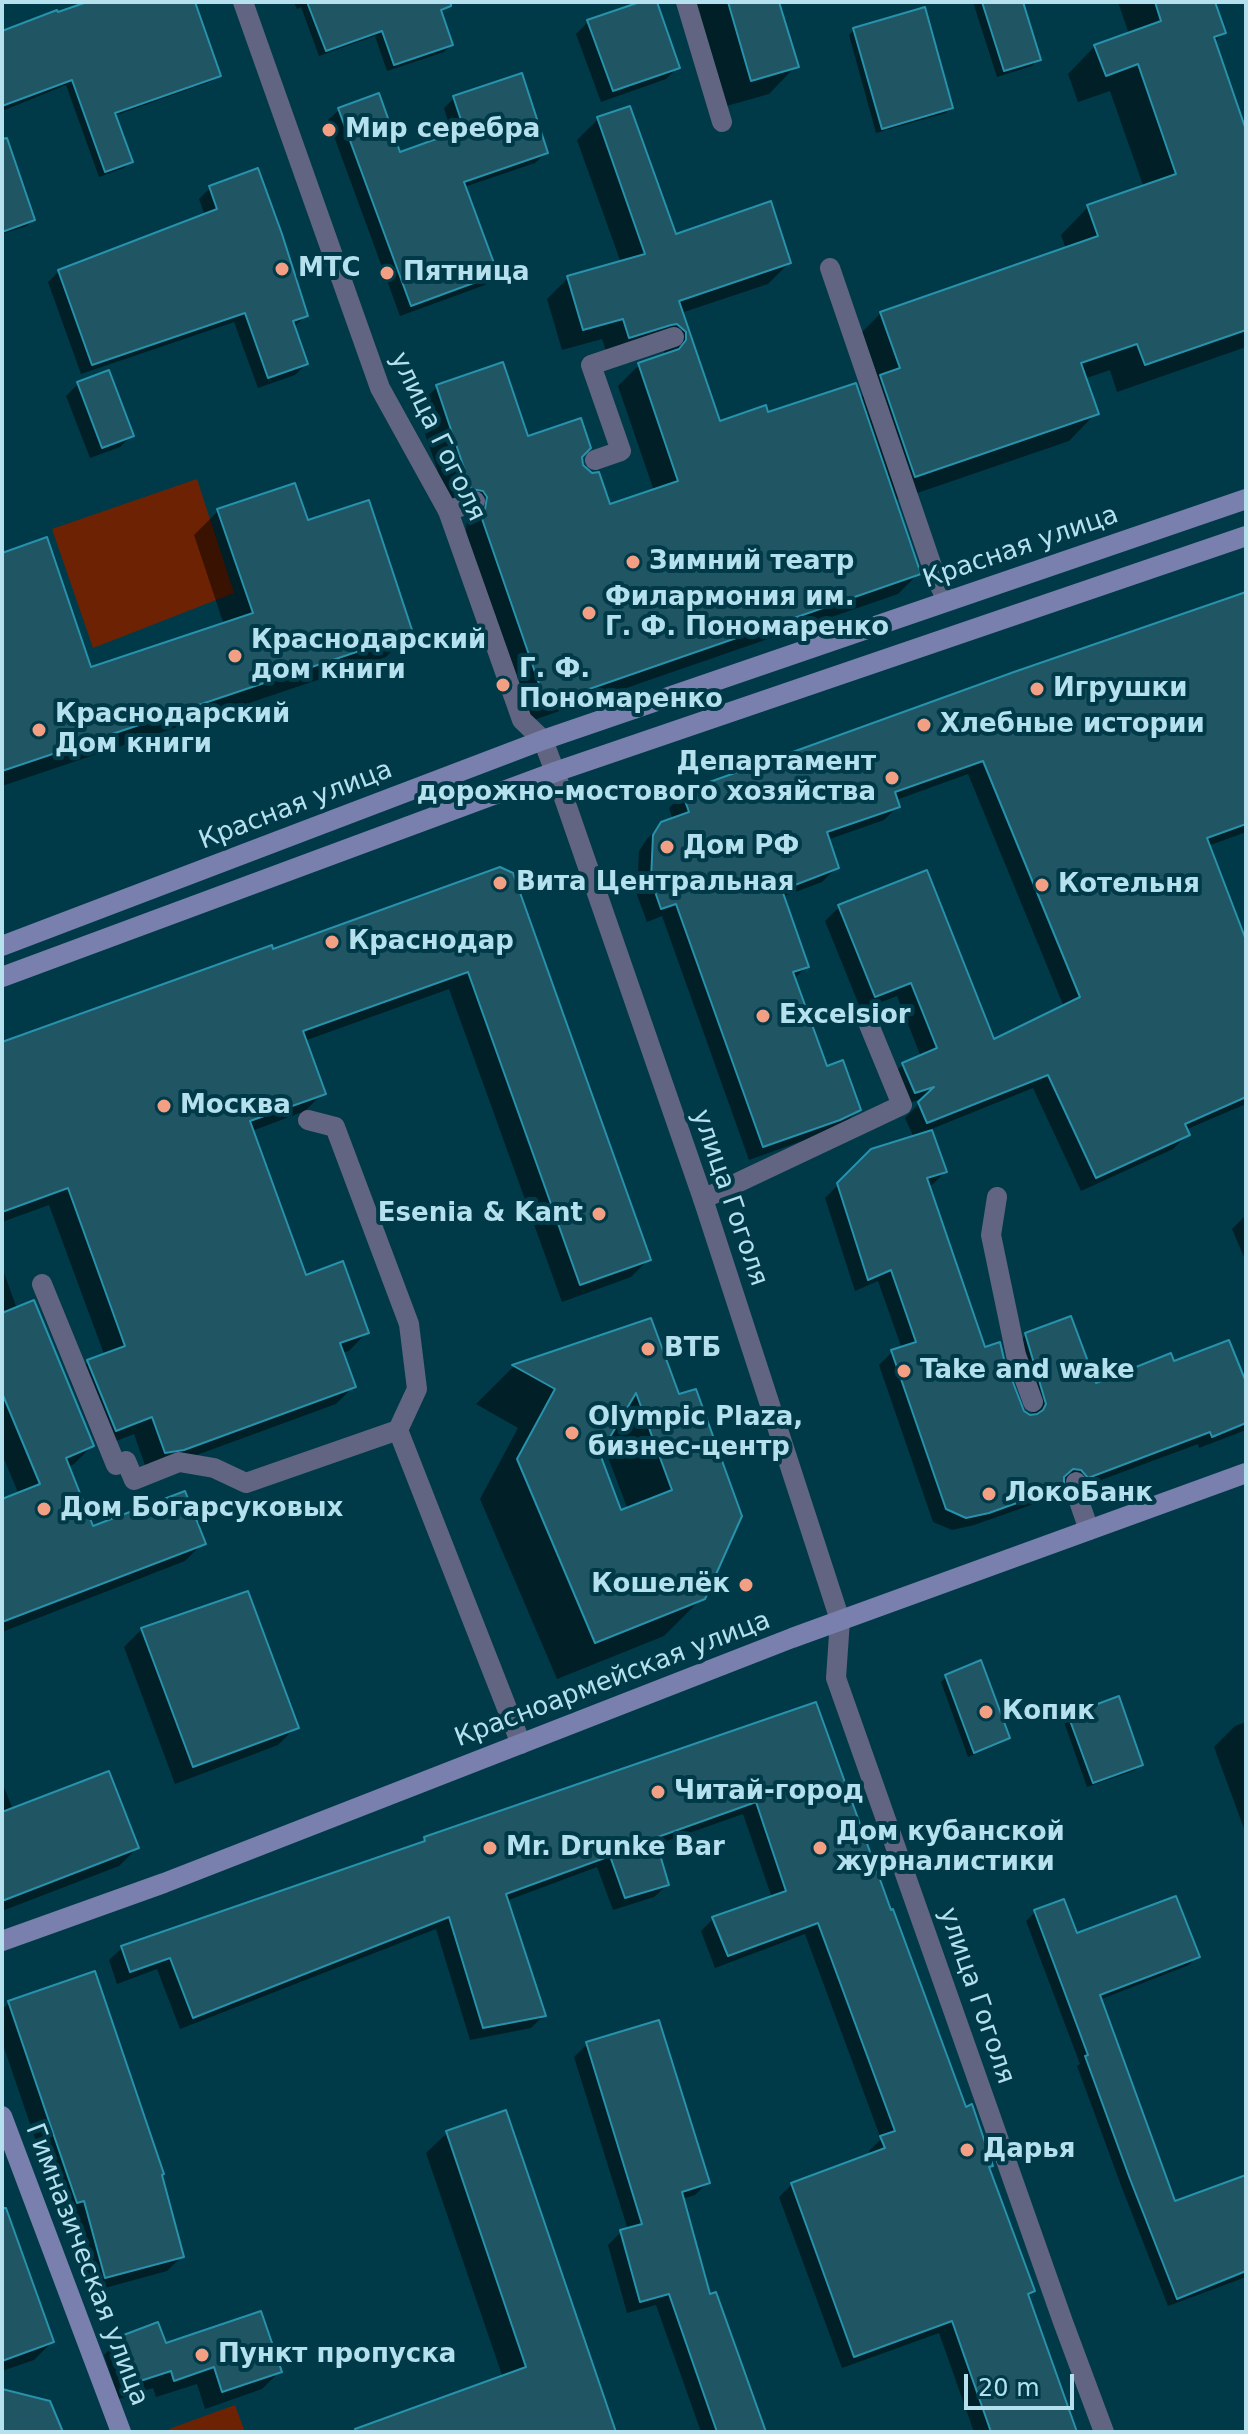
<!DOCTYPE html>
<meta charset="utf-8">
<style>
body{margin:0}
#map{position:relative;width:1248px;height:2434px;overflow:hidden;background:#003a48;font-family:"DejaVu Sans",sans-serif}
canvas{display:block}
.frame{position:absolute;inset:0;border:4px solid #b5e1ef;pointer-events:none}
.scale{position:absolute;left:964px;top:2374px;width:110px;height:36px;box-sizing:border-box;border:4px solid #b5e1ef;border-top:0;padding-left:10px;font-size:24px;line-height:28px;white-space:nowrap;color:#b5e1ef;-webkit-text-stroke:6px #003a48;paint-order:stroke}
</style>
<div id="map">
<canvas width="1248" height="2434"></canvas>
<div class="frame"></div>
<div class="scale">20 m</div>
</div>
<script>
const ctx = document.querySelector('canvas').getContext('2d');
ctx.lineJoin = 'round';
function fillPath(path, color) {
  ctx.fillStyle = color;
  ctx.fill(path, 'evenodd');
}
function shape(rows) {
  const path = new Path2D();
  for (const r of rows) {
    path.moveTo(r[0], r[1]);
    for (let i = 2; i < r.length; i += 2) path.lineTo(r[i], r[i + 1]);
  }
  return path;
}
function trace(path, color, width, dash) {
  ctx.strokeStyle = color;
  ctx.lineWidth = width;
  ctx.lineCap = dash ? 'butt' : 'round';
  ctx.setLineDash(dash || []);
  ctx.stroke(path);
}
function drawText(font, color, halo, rows, align = 'center') {
  ctx.font = font + ' "DejaVu Sans",sans-serif';
  ctx.lineWidth = 8;
  ctx.setLineDash([]);
  ctx.textBaseline = 'middle';
  ctx.strokeStyle = halo;
  ctx.fillStyle = color;
  for (const [text, x, y, turn = 0] of rows) {
    ctx.save();
    ctx.translate(x, y);
    ctx.rotate((+turn || 0) * Math.PI / 180);
    ctx.textAlign = isNaN(turn) ? turn : align;
    if (halo) ctx.strokeText(text, 0, 0);
    ctx.fillText(text, 0, 0);
    ctx.restore();
  }
}
fillPath(shape([
 [197,479,234,593,93,648,52,529],
 [235,2405,245,2432,170,2432,169,2429]
]), '#6e2204');
fillPath(shape([
 [93,2,193,2,218,75,212,81,114,116,130,162,124,168,99,177,66,85,2,111,2,33],
 [294,2,381,2,451,45,444,52,387,71,375,36,319,56,301,7,297,9],
 [646,2,655,2,678,67,666,79,601,102,576,34,588,22],
 [685,2,777,2,796,66,769,94,723,107],
 [973,2,1021,2,1039,59,1032,66,997,77],
 [1118,2,1213,2,1224,32,1213,43,1246,136,1246,347,1117,392,1110,370,1084,379,1096,413,1069,441,894,501,919,573,898,594,525,723,460,536,466,530,467,519,462,511,451,509,416,408,437,387,501,365,527,439,580,456,581,466,609,506,654,491,618,386,639,365,665,356,663,348,608,358,602,339,562,350,547,299,568,278,621,263,577,140,598,119,674,236,789,263,768,284,681,313,719,423,859,399,870,388,853,341,881,313,1066,249,1061,235,1088,207,1144,188,1110,91,1078,102,1068,74,1095,46,1129,34],
 [854,30,951,108,946,113,876,133,849,35],
 [454,98,546,153,535,163,464,187,496,274,485,285,400,316,328,120,339,110,399,155,452,135,444,108],
 [2,131,33,219,27,226,2,234],
 [210,188,306,315,295,326,306,364,295,375,258,388,234,322,81,374,48,282,59,271,205,216,199,199],
 [78,384,132,435,120,447,90,458,66,396],
 [219,510,306,523,411,632,386,657,2,786,2,555,90,670,224,625,194,535],
 [1246,594,1246,832,1208,846,1246,945,1246,1104,1185,1130,1187,1135,1173,1149,1081,1191,1033,1088,929,1130,945,1172,932,1185,928,1186,984,1350,1024,1414,1034,1418,1013,1348,1026,1335,1095,1385,1173,1363,1240,1372,1246,1369,1246,1430,1199,1448,1198,1444,1074,1490,1068,1482,1062,1482,1062,1486,1048,1499,974,1525,952,1530,933,1522,879,1365,892,1352,902,1349,878,1281,855,1291,825,1198,872,1151,914,1138,905,1118,926,1097,901,1106,889,1078,903,1064,921,1057,897,996,861,1010,825,921,839,907,925,872,993,1042,1064,1007,968,774,896,800,898,806,884,820,827,840,836,868,822,882,782,897,807,966,794,979,826,1068,858,1110,844,1124,824,1133,749,1160,662,916,647,922,637,895,639,851,647,839,662,824,673,820,669,808,683,794],
 [500,870,649,1259,631,1277,562,1302,449,989,304,1041,323,1093,305,1111,252,1131,305,1277,367,1332,349,1351,342,1353,354,1386,336,1404,164,1467,147,1471,134,1434,98,1448,70,1380,88,1362,104,1354,49,1205,2,1222,2,1043,272,951],
 [1245,1216,1246,1216,1246,1262,1232,1229],
 [2,1267,17,1309,92,1446,74,1464,68,1467,92,1529,203,1543,185,1561,2,1632,2,1501,19,1495,2,1454],
 [650,1320,703,1597,664,1636,557,1679,480,1499,518,1428,476,1404,513,1367],
 [603,1444,628,1510,620,1513,597,1454],
 [142,1629,296,1727,278,1745,175,1784,124,1647],
 [946,1677,1008,1738,1002,1743,968,1757,941,1682],
 [815,1704,965,2109,991,2165,987,2169,1032,2291,1027,2296,1075,2432,974,2432,939,2333,842,2368,779,2197,792,2184,870,2156,869,2151,881,2139,805,1934,715,1968,701,1931,713,1919,772,1898,743,1814,655,1845,667,1885,654,1897,613,1910,597,1867,506,1901,544,2015,531,2028,470,2040,436,1929,180,2029,157,1969,117,1984,109,1960,122,1948,418,1846,425,1839],
 [1069,1716,1141,1764,1136,1770,1087,1787,1064,1722],
 [1246,1722,1246,1834,1214,1747,1235,1726],
 [2,1782,13,1810,137,1848,119,1866,2,1911],
 [1035,1912,1075,1936,1197,1956,1189,1965,1099,2000,1174,2204,1246,2177,1246,2277,1168,2306,1122,2188,1077,2066,1080,2064,1026,1921],
 [9,2003,182,2256,167,2271,90,2292,69,2215,62,2217,2,2042,2,2009],
 [587,2044,707,2183,695,2195,682,2199,709,2297,764,2432,701,2432,656,2305,627,2313,608,2245,621,2232,628,2230,574,2057],
 [447,2133,608,2432,352,2432,503,2378,426,2153],
 [2,2203,52,2342,34,2360,2,2371],
 [122,2337,165,2345,280,2371,262,2389,205,2409,197,2384,156,2397,153,2388,119,2399,104,2355]
]), '#0007');
const building = shape([
 [87,2,195,2,221,76,115,113,133,162,105,172,72,80,2,106,2,31,57,10,58,12,87,2],
 [307,2,451,2,451,6,441,10,453,45,394,65,382,31,326,51,307,2],
 [640,2,657,2,680,68,613,91,587,20,640,2],
 [728,2,779,2,799,67,751,81,728,2],
 [982,2,1023,2,1041,60,1004,71,982,2],
 [1155,2,1215,2,1226,33,1214,37,1246,130,1246,330,1145,365,1137,344,1081,363,1099,414,915,477,880,375,900,368,880,312,1098,236,1087,205,1176,174,1138,64,1106,76,1094,45,1161,21,1155,2],
 [925,7,953,108,882,129,853,28,925,7],
 [522,73,548,153,464,182,498,274,411,306,338,108,379,93,400,152,464,129,453,96,522,73],
 [630,106,676,234,771,201,791,263,679,301,720,421,766,405,768,412,856,383,921,574,546,704,480,513,485,509,487,497,483,491,471,489,436,385,503,362,528,436,581,418,591,448,582,457,583,465,592,473,599,472,610,504,678,481,638,363,679,349,686,340,686,332,677,324,671,325,629,338,623,319,583,330,567,276,645,254,597,117,630,106],
 [7,138,35,220,2,232,2,139,7,138],
 [258,168,282,234,308,316,293,321,308,364,268,378,245,313,92,365,58,270,217,209,209,186,258,168],
 [109,370,134,436,102,448,77,382,109,370],
 [295,483,308,520,369,500,413,633,2,771,2,553,47,537,91,667,253,613,217,509,295,483],
 [1246,592,1246,824,1207,838,1246,940,1246,1097,1185,1124,1190,1135,1096,1178,1048,1075,927,1123,918,1102,934,1087,915,1093,902,1063,937,1048,911,983,875,997,838,905,927,870,994,1039,1080,997,983,761,895,792,900,807,827,832,839,868,782,890,809,967,793,972,827,1066,843,1060,861,1110,840,1120,763,1147,676,904,661,909,651,880,653,835,661,822,689,812,682,792,1014,672,1246,592],
 [500,867,513,873,651,1260,580,1285,468,972,303,1031,326,1094,250,1121,306,1275,343,1261,369,1333,340,1343,356,1387,184,1450,165,1453,152,1417,116,1431,87,1360,125,1346,68,1188,2,1212,2,1042,272,945,273,949,500,867],
 [932,1130,947,1172,927,1178,985,1347,1000,1342,1004,1359,1024,1411,1030,1415,1037,1414,1043,1410,1046,1404,1025,1333,1071,1316,1096,1383,1171,1353,1174,1361,1229,1340,1246,1382,1246,1423,1212,1437,1210,1432,1088,1478,1081,1470,1073,1469,1064,1477,1064,1486,989,1513,966,1518,946,1509,891,1350,916,1342,891,1270,868,1280,837,1183,871,1149,932,1130],
 [34,1300,94,1446,66,1458,93,1526,185,1491,206,1544,2,1622,2,1499,40,1484,2,1393,2,1313,34,1300],
 [651,1318,679,1394,696,1389,742,1516,705,1599,595,1643,517,1459,555,1389,512,1365,651,1318],
 [636,1393,672,1490,621,1510,600,1454,636,1393],
 [248,1591,299,1728,193,1767,141,1628,248,1591],
 [981,1660,1010,1738,974,1753,945,1675,981,1660],
 [1119,1696,1143,1765,1093,1783,1068,1715,1119,1696],
 [816,1702,891,1910,893,1909,966,2107,972,2104,993,2166,989,2167,1035,2291,1028,2294,1077,2432,991,2432,952,2321,854,2357,791,2183,885,2148,880,2136,895,2131,818,1923,728,1956,712,1917,786,1891,756,1802,655,1838,669,1885,625,1898,610,1856,506,1894,546,2016,483,2028,449,1917,193,2018,170,1958,130,1972,121,1946,425,1841,424,1837,816,1702],
 [109,1771,139,1848,2,1901,2,1812,109,1771],
 [1176,1896,1200,1957,1100,1995,1175,2201,1246,2175,1246,2271,1177,2299,1130,2179,1085,2056,1088,2055,1034,1910,1064,1899,1077,1933,1176,1896],
 [95,1971,164,2174,162,2175,184,2257,105,2278,84,2201,77,2203,8,2001,95,1971],
 [659,2020,710,2183,682,2192,710,2294,716,2292,766,2432,717,2432,669,2294,640,2302,620,2230,642,2224,586,2042,659,2020],
 [506,2110,616,2432,356,2432,355,2429,526,2367,446,2131,506,2110],
 [2,2208,6,2208,54,2342,2,2361,2,2208],
 [261,2311,282,2372,222,2392,214,2367,174,2381,171,2371,137,2382,121,2336,158,2322,166,2343,261,2311],
 [2,2389,50,2401,63,2432,2,2432,2,2389]
]);
fillPath(building, '#205563');
trace(building, '#2792ac', 2);
trace(shape([
 [686,2,722,122],
 [830,268,936,578,947,600],
 [595,460,621,451,591,365,674,337],
 [448,511,475,501],
 [308,1120,335,1127,409,1324,417,1389,398,1430,521,1744],
 [997,1197,991,1235,1016,1355,1033,1402],
 [703,1199,902,1105,867,1020],
 [42,1284,116,1465,126,1461,134,1480,179,1462,214,1468,246,1483,398,1430],
 [1076,1482,1080,1504,1089,1530]
]), '#616581', 20);
trace(shape([
 [243,2,380,388,448,511,522,720,543,740,555,772,703,1199,840,1620,836,1678,1063,2322,1104,2432]
]), '#616581', 20);
trace(shape([
 [2,946,543,740,1246,499],
 [2,977,555,772,1246,536],
 [2,1941,164,1883,792,1638,1246,1473],
 [2,2116,121,2432]
]), '#7a80ad', 20);
for (const [x, y, r, color] of [
 [329,130,8,"#f39f84"],
 [282,269,8,"#f39f84"],
 [387,273,8,"#f39f84"],
 [633,562,8,"#f39f84"],
 [589,613,8,"#f39f84"],
 [235,656,8,"#f39f84"],
 [503,685,8,"#f39f84"],
 [1037,689,8,"#f39f84"],
 [924,725,8,"#f39f84"],
 [39,730,8,"#f39f84"],
 [892,778,8,"#f39f84"],
 [667,847,8,"#f39f84"],
 [500,883,8,"#f39f84"],
 [1042,885,8,"#f39f84"],
 [332,942,8,"#f39f84"],
 [763,1016,8,"#f39f84"],
 [164,1106,8,"#f39f84"],
 [599,1214,8,"#f39f84"],
 [648,1349,8,"#f39f84"],
 [904,1371,8,"#f39f84"],
 [572,1433,8,"#f39f84"],
 [989,1494,8,"#f39f84"],
 [44,1509,8,"#f39f84"],
 [746,1585,8,"#f39f84"],
 [986,1712,8,"#f39f84"],
 [658,1792,8,"#f39f84"],
 [490,1848,8,"#f39f84"],
 [820,1848,8,"#f39f84"],
 [967,2150,8,"#f39f84"],
 [202,2355,8,"#f39f84"]
]) {
  const dot = new Path2D();
  dot.arc(x, y, r, 0, 2 * Math.PI);
  ctx.fillStyle = color;
  ctx.fill(dot);
  trace(dot, '#003a48', 3);
}
drawText('bold 26px', '#b5e1ef', '#003a48', [
 ["Мир серебра",345,130],
 ["МТС",298,269],
 ["Пятница",403,273],
 ["Зимний театр",649,562],
 ["Филармония им.",605,598],
 ["Г. Ф. Пономаренко",605,628],
 ["Краснодарский",251,641],
 ["дом книги",251,671],
 ["Г. Ф.",519,670],
 ["Пономаренко",519,700],
 ["Игрушки",1053,689],
 ["Краснодарский",55,715],
 ["Дом книги",55,745],
 ["Хлебные истории",940,725],
 ["Департамент",876,763,"right"],
 ["дорожно-мостового хозяйства",876,793,"right"],
 ["Дом РФ",683,847],
 ["Вита Центральная",516,883],
 ["Котельня",1058,885],
 ["Краснодар",348,942],
 ["Excelsior",779,1016],
 ["Москва",180,1106],
 ["Esenia & Kant",583,1214,"right"],
 ["ВТБ",664,1349],
 ["Take and wake",920,1371],
 ["Olympic Plaza,",588,1418],
 ["бизнес-центр",588,1448],
 ["ЛокоБанк",1005,1494],
 ["Дом Богарсуковых",60,1509],
 ["Кошелёк",730,1585,"right"],
 ["Копик",1002,1712],
 ["Читай-город",674,1792],
 ["Дом кубанской",836,1833],
 ["журналистики",836,1863],
 ["Mr. Drunke Bar",506,1848],
 ["Дарья",983,2150],
 ["Пункт пропуска",218,2355]
], 'left');
drawText('26px', '#b5e1ef', '#003a48', [
 ["улица Гоголя",437,437,64],
 ["Красная улица",1021,548,-19],
 ["Красная улица",296,806,-21],
 ["улица Гоголя",729,1198,71],
 ["Красноармейская улица",613,1680,-21],
 ["улица Гоголя",976,1996,71],
 ["Гимназическая улица",86,2265,69]
]);
</script>
